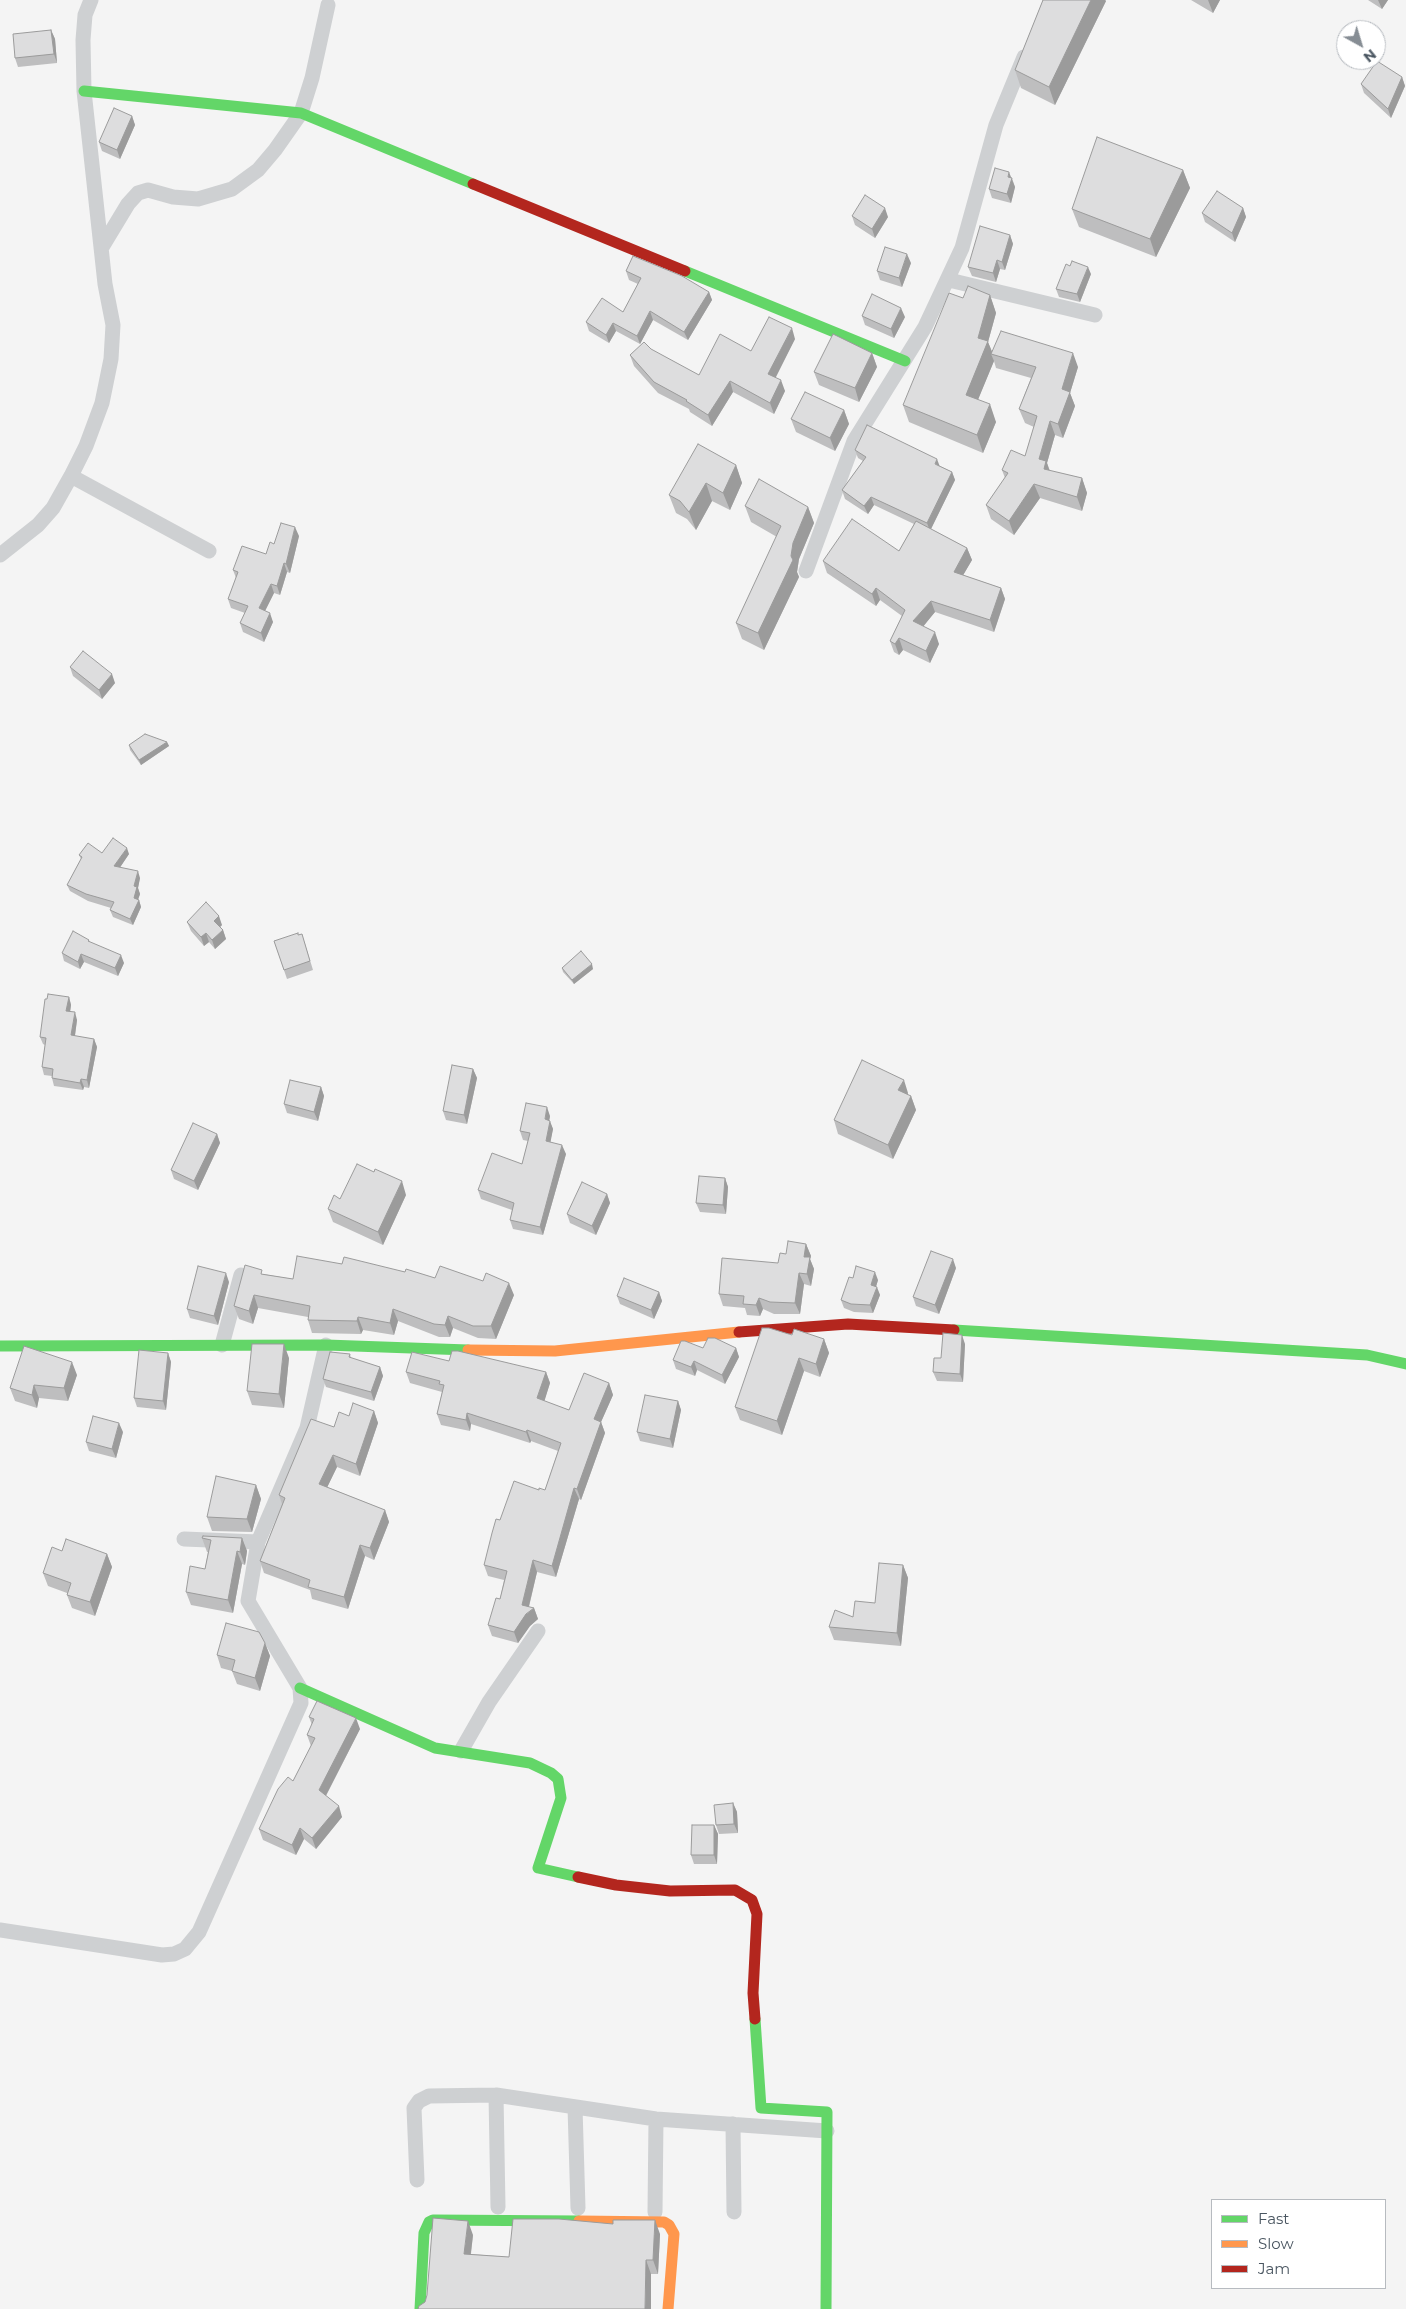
<!DOCTYPE html>
<style>
body{margin:0}
#map{position:relative;width:1406px;height:2309px;overflow:hidden;background:#f4f4f4;font-family:Montserrat,sans-serif}
canvas{display:block}
.legend{position:absolute;left:1211px;top:2199px;width:175px;height:90px;box-sizing:border-box;background:#fff;border:1px solid #b7bbc0;margin:0;padding:6px 9px;list-style:none;font-size:15px;color:#4a5661}
.legend li{display:flex;align-items:center;gap:10px;height:25px}
.legend b{width:25px;border:1px solid #b7bbc0}
.north{position:absolute;left:1336px;top:20px;width:50px;height:50px;box-sizing:border-box;background:#fff;border:1px solid #b7bbc0;border-radius:50%;rotate:141deg;font-size:14px;font-weight:700;line-height:20px;text-align:center;color:#4a5661}
.north::after{content:'';display:block;margin:auto;width:18px;height:22px;background:#868d94;clip-path:polygon(50% 0,100% 100%,50% 72%,0 100%)}
</style>
<div id="map">
<canvas width="1406" height="2309"></canvas>
<ul class="legend">
<li><b style="height:6px;background:#63d668"></b>Fast</li>
<li><b style="height:6px;background:#ff974d"></b>Slow</li>
<li><b style="height:6px;background:#b3261e"></b>Jam</li>
</ul>
<div class="north">N</div>
</div>
<script>
const ctx = document.querySelector('canvas').getContext('2d');
ctx.lineJoin = 'round';
function shape(rows) {
  const path = new Path2D();
  for (const r of rows) {
    path.moveTo(r[0], r[1]);
    for (let i = 2; i < r.length; i += 2) path.lineTo(r[i], r[i + 1]);
  }
  return path;
}
function trace(path, color, width, dash) {
  ctx.strokeStyle = color;
  ctx.lineWidth = width;
  ctx.lineCap = dash ? 'butt' : 'round';
  ctx.setLineDash(dash || []);
  ctx.stroke(path);
}
function fillPath(path, color) {
  ctx.fillStyle = color;
  ctx.fill(path, 'evenodd');
}
trace(shape([
 [102,247,128,204,138,193,148,190,173,197,198,199,232,189,258,170,275,150,301,113,312,78,328,5],
 [949,280,1095,315],
 [71,476,209,551],
 [0,555,38,525,53,508,71,476,86,446,102,403,111,359,113,325,105,284,84,91,83,40,85,15,91,0],
 [806,571,854,441,925,327,962,248,996,125,1024,57],
 [222,1345,241,1275],
 [184,1539,258,1542,307,1428,326,1345],
 [461,1751,489,1702,538,1631],
 [0,1930,162,1955,174,1954,185,1949,199,1932,301,1703,300,1688,248,1601,258,1542],
 [496,2095,498,2207],
 [575,2107,578,2208],
 [733,2124,734,2212],
 [417,2180,414,2108,419,2101,429,2096,496,2095,656,2119,827,2131],
 [655,2212,656,2119]
]), '#ced0d2', 15);
trace(shape([
 [84,91,301,113,473,184],
 [685,271,905,361],
 [954,1330,1367,1355,1406,1364],
 [0,1346,326,1345,468,1350],
 [300,1688,435,1748,530,1763,551,1773,558,1779,561,1798,538,1868,578,1877],
 [755,2019,761,2108,827,2112,826,2309],
 [420,2309,424,2233,429,2222,433,2220,579,2221]
]), '#63d668', 11);
trace(shape([
 [468,1350,555,1351,739,1332],
 [579,2221,664,2222,669,2225,674,2234,668,2309]
]), '#ff974d', 11);
trace(shape([
 [473,184,685,271],
 [739,1332,848,1324,954,1330],
 [578,1877,616,1885,670,1891,735,1890,752,1900,757,1914,753,1993,755,2019]
]), '#b3261e', 11);
fillPath(shape([
 [1043,0,1105,0,1106,1,1055,105,1021,88,1015,70],
 [1191,0,1220,0,1213,13],
 [1368,0,1388,0,1382,9],
 [51,30,55,39,57,63,18,67,15,58],
 [1402,77,1405,86,1391,118,1364,93,1361,84],
 [132,116,135,125,120,159,102,151,99,142],
 [1183,170,1190,188,1156,257,1079,227,1072,209],
 [1011,178,1012,178,1015,187,1011,203,992,198,989,189],
 [1243,208,1246,217,1235,242,1205,222,1202,213],
 [852,216,888,217,875,238,855,225],
 [1010,235,1013,244,1005,270,1000,269,996,282,972,276,968,267],
 [911,263,902,287,880,280,877,271],
 [626,271,709,292,712,300,688,340,653,320,640,344,616,331,609,343,589,331,586,322,623,312,638,284,629,280],
 [1091,274,1080,302,1059,297,1056,289],
 [990,295,996,313,988,342,992,352,1078,367,1070,393,1075,406,1063,438,1055,435,1047,463,1050,471,1082,478,1087,493,1082,511,1040,498,1014,535,991,519,986,505,1005,478,1002,470,1025,456,1034,427,1025,423,1019,409,1031,378,996,368,994,361,978,399,996,422,983,453,909,422,903,405,963,298],
 [862,316,905,317,894,338,865,325],
 [795,339,775,377,785,391,774,414,733,392,712,426,690,412,689,409,658,393,634,366,630,355,699,375,751,351],
 [872,353,877,367,859,402,819,385,814,372],
 [844,410,849,424,835,451,796,432,791,419],
 [855,450,940,466,952,472,955,480,931,529,967,548,972,560,963,575,1001,588,1005,599,994,632,935,612,923,626,939,644,930,663,903,650,899,655,894,652,890,641,902,616,880,600,876,606,827,573,823,561,899,551,914,524,874,505,868,514,845,499,842,490,863,461,858,458],
 [736,465,742,483,730,510,712,501,696,530,687,519,676,513,669,495],
 [745,506,808,507,814,523,799,559,797,572,799,577,764,650,742,639,736,623,777,537,751,522],
 [299,536,290,573,287,572,280,595,274,593,265,611,273,622,264,642,243,632,240,623,245,613,231,608,228,599,236,578,233,570,266,554,274,544],
 [70,667,115,683,102,699,73,676],
 [167,742,169,746,141,765,130,750,129,745],
 [102,853,129,854,120,867,140,878,138,888,140,894,138,900,139,900,141,907,133,925,113,917,110,910,111,908,88,901,70,891,67,885,81,859,79,855],
 [187,922,222,925,220,927,223,930,226,939,215,949,209,942,204,946,191,931],
 [302,934,313,970,287,979,274,941],
 [89,940,90,942,124,963,118,976,84,962,80,969,64,961,62,953],
 [562,968,593,969,574,984,563,972],
 [69,997,71,1005,70,1012,77,1020,75,1036,94,1039,97,1047,89,1088,84,1087,83,1090,54,1086,52,1078,52,1076,44,1075,42,1067,45,1045,43,1044,40,1037,47,999],
 [473,1069,477,1078,467,1124,446,1120,443,1111],
 [321,1087,324,1096,318,1121,287,1113,284,1104],
 [908,1093,908,1095,911,1096,916,1110,893,1159,838,1134,834,1120],
 [550,1116,549,1120,553,1129,550,1142,566,1154,543,1235,513,1229,510,1220,512,1210,481,1199,478,1190,522,1164,528,1141,523,1140,520,1131],
 [217,1134,220,1143,198,1190,174,1179,171,1170],
 [725,1178,728,1187,726,1214,700,1212,696,1203],
 [607,1194,610,1203,596,1235,570,1223,567,1214],
 [406,1195,383,1245,333,1222,328,1209],
 [806,1244,811,1256,810,1259,814,1269,811,1286,804,1284,800,1314,774,1314,763,1309,760,1316,747,1315,745,1308,723,1306,719,1294,778,1263,786,1254],
 [342,1264,405,1272,435,1278,514,1295,496,1339,478,1338,453,1328,450,1337,439,1337,398,1321,394,1335,363,1330,361,1334,312,1333,308,1320,308,1317,258,1308,253,1324,239,1319,234,1306,263,1274,293,1279],
 [956,1268,939,1314,916,1306,913,1297],
 [853,1278,878,1280,876,1287,880,1295,873,1313,854,1312,844,1308,841,1300],
 [229,1282,218,1325,190,1318,187,1309],
 [659,1292,662,1301,654,1319,620,1304,617,1296],
 [792,1335,824,1339,829,1353,820,1377,804,1371,782,1435,740,1420,735,1407],
 [965,1344,963,1382,937,1381,933,1372,941,1358],
 [703,1348,736,1348,739,1357,725,1384,697,1370,695,1376,676,1369,673,1360],
 [168,1353,171,1362,166,1410,137,1407,134,1398],
 [350,1354,351,1358,380,1367,383,1376,374,1401,326,1387,323,1379],
 [289,1358,284,1408,252,1405,247,1391],
 [449,1361,546,1372,550,1383,544,1401,569,1410,609,1383,613,1395,601,1422,605,1433,581,1500,579,1499,556,1577,537,1572,529,1607,534,1608,538,1619,530,1626,518,1643,492,1636,488,1625,500,1599,504,1580,488,1576,484,1565,500,1520,539,1490,545,1490,558,1451,531,1441,530,1443,471,1424,470,1431,441,1425,437,1414,442,1392,410,1383,406,1372],
 [77,1375,68,1401,39,1398,37,1408,15,1401,10,1388],
 [678,1401,681,1410,673,1448,640,1441,637,1432],
 [374,1411,378,1423,360,1476,337,1467,327,1487,385,1510,389,1522,374,1560,365,1556,348,1609,312,1599,310,1590,264,1573,260,1561,282,1504,279,1495,334,1427,349,1416],
 [123,1432,116,1458,89,1451,86,1442],
 [256,1485,261,1499,252,1532,212,1531,207,1517],
 [202,1538,242,1538,247,1551,245,1565,242,1564,233,1613,191,1605,186,1592,205,1569,208,1552,207,1552],
 [62,1551,107,1554,112,1567,95,1616,72,1608,67,1595,67,1593,48,1586,43,1573],
 [903,1565,908,1578,901,1646,834,1640,829,1627,853,1617,875,1603],
 [265,1643,270,1656,260,1691,237,1684,232,1671,221,1668,217,1655],
 [309,1717,360,1729,326,1796,342,1817,316,1849,304,1839,296,1855,263,1840,259,1829,293,1781,311,1746,307,1735,312,1725],
 [733,1803,737,1812,738,1833,719,1834,716,1825],
 [714,1825,718,1834,717,1864,694,1864,691,1855],
 [660,2234,658,2274,651,2274,425,2302,473,2235,471,2254,509,2257]
]), '#bebebf');
fillPath(shape([
 [1091,0,1105,0,1106,1,1055,105,1049,87],
 [1208,0,1220,0,1213,13],
 [1378,0,1388,0,1382,9],
 [51,30,55,39,57,63,54,54],
 [1402,77,1405,86,1391,118,1388,109],
 [132,116,135,125,120,159,117,150],
 [1183,170,1190,188,1156,257,1150,239],
 [1009,172,1015,187,1011,203,1007,194,1008,177],
 [885,208,888,217,875,238,872,229],
 [1243,208,1246,217,1235,242,1232,233],
 [1010,235,1013,244,1005,270,1002,262],
 [907,254,911,263,902,287,899,278],
 [997,260,1000,269,996,282,993,273],
 [1088,267,1091,274,1080,302,1077,294],
 [709,292,712,300,688,340,684,332],
 [990,295,996,313,988,342,993,354,991,354,994,361,973,412,966,395,978,338],
 [901,308,905,317,894,338,891,329],
 [650,311,653,320,640,344,637,336],
 [613,323,616,331,609,343,606,335],
 [792,328,795,339,772,385,768,374],
 [872,353,877,367,859,402,855,388],
 [1073,353,1078,367,1070,393,1075,406,1063,438,1058,424,1062,389],
 [781,380,785,391,774,414,770,403],
 [730,381,733,392,712,426,708,415],
 [990,404,996,422,983,453,977,435],
 [844,410,849,424,835,451,830,438],
 [1050,421,1055,435,1047,463,1051,475,1049,483,1039,459],
 [937,459,940,467,935,464],
 [736,465,742,483,730,510,723,493],
 [952,472,955,480,930,531,927,523],
 [1082,478,1087,493,1082,511,1077,497],
 [706,483,712,501,696,530,689,512],
 [1034,484,1040,498,1014,535,1009,521],
 [871,497,874,505,868,514,864,506],
 [808,507,814,523,799,559,797,572,799,577,764,650,758,633,791,556,793,543],
 [295,527,299,536,290,573,286,564],
 [967,548,972,560,958,584,954,572],
 [284,563,287,572,280,595,277,586],
 [271,584,274,593,262,617,259,608],
 [876,588,880,600,876,606,872,594],
 [1001,588,1005,599,994,632,990,620],
 [931,601,935,612,918,633,913,621],
 [270,613,273,622,264,642,261,633],
 [935,632,939,644,930,663,926,651],
 [899,638,903,650,899,655,895,644],
 [112,674,115,683,102,699,99,690],
 [167,742,169,746,141,765,139,760],
 [127,848,129,854,117,872,114,866],
 [138,871,140,878,138,888,140,894,136,905,134,898,134,886],
 [139,900,141,907,133,925,130,919],
 [219,916,222,925,217,930,214,921],
 [223,930,226,939,215,949,212,940],
 [206,933,209,942,204,946,201,937],
 [81,954,84,962,80,969,78,962],
 [121,955,124,963,118,976,115,968],
 [592,964,593,969,574,984,572,980],
 [69,997,71,1005,69,1019,66,1011],
 [75,1012,77,1020,74,1042,71,1035],
 [94,1039,97,1047,89,1088,87,1080],
 [473,1069,477,1078,467,1124,464,1115],
 [81,1079,84,1087,83,1090,80,1083],
 [904,1080,908,1093,903,1104,898,1090],
 [321,1087,324,1096,318,1121,314,1112],
 [911,1096,916,1110,893,1159,888,1145],
 [547,1107,550,1116,548,1128,545,1119],
 [550,1121,553,1129,549,1150,546,1141],
 [217,1134,220,1143,198,1190,194,1181],
 [562,1145,566,1154,543,1235,540,1227],
 [725,1178,728,1187,726,1214,723,1205],
 [402,1181,406,1195,383,1245,378,1232],
 [607,1194,610,1203,596,1235,592,1226],
 [806,1244,811,1256,810,1259,814,1269,811,1286,807,1274,804,1257],
 [953,1259,956,1268,939,1314,935,1305],
 [875,1272,878,1280,874,1293,871,1285],
 [226,1273,229,1282,218,1325,214,1316],
 [799,1273,804,1284,800,1314,795,1303],
 [509,1283,514,1295,496,1339,491,1326],
 [877,1287,880,1295,873,1313,870,1305],
 [659,1292,662,1301,654,1319,651,1310],
 [254,1295,258,1308,253,1324,249,1311],
 [759,1298,763,1309,760,1316,756,1305],
 [393,1309,398,1321,394,1335,390,1323],
 [448,1316,453,1328,450,1337,445,1325],
 [358,1317,363,1330,361,1334,357,1321],
 [962,1335,965,1344,963,1382,960,1374],
 [824,1339,829,1353,820,1377,816,1364],
 [284,1344,289,1358,284,1408,279,1394],
 [736,1348,739,1357,725,1384,722,1375],
 [168,1353,171,1362,166,1410,163,1401],
 [799,1358,804,1371,782,1435,777,1421],
 [694,1361,697,1370,695,1376,691,1367],
 [72,1362,77,1375,68,1401,64,1388],
 [380,1367,383,1376,374,1401,371,1392],
 [546,1372,550,1383,542,1409,537,1398],
 [609,1383,613,1395,601,1422,605,1433,581,1500,577,1489,594,1419],
 [34,1385,39,1398,37,1408,32,1395],
 [678,1401,681,1410,673,1448,670,1439],
 [374,1411,378,1423,360,1476,356,1464],
 [467,1413,471,1424,470,1431,466,1420],
 [119,1423,123,1432,116,1458,112,1449],
 [527,1430,531,1441,530,1443,526,1432],
 [333,1455,337,1467,323,1496,319,1484],
 [256,1485,261,1499,252,1532,247,1519],
 [574,1488,579,1499,556,1577,552,1566],
 [385,1510,389,1522,374,1560,370,1548],
 [242,1538,247,1551,245,1565,240,1552],
 [360,1545,365,1556,348,1609,344,1597],
 [237,1551,242,1564,233,1613,228,1600],
 [107,1554,112,1567,95,1616,90,1602],
 [533,1560,537,1572,527,1614,534,1608,538,1619,530,1626,518,1643,514,1632,522,1605],
 [903,1565,908,1578,901,1646,897,1633],
 [265,1643,270,1656,260,1691,255,1678],
 [356,1718,360,1729,323,1801,319,1790],
 [733,1803,737,1812,738,1833,734,1824],
 [339,1806,342,1817,316,1849,312,1838],
 [714,1825,718,1834,717,1864,714,1855],
 [300,1828,304,1839,296,1855,292,1845],
 [655,2220,660,2234,658,2274,653,2260],
 [468,2221,473,2235,469,2268,464,2254],
 [646,2260,651,2274,651,2309,645,2309]
]), '#9b9b9b');
const building = shape([
 [1043,0,1091,0,1049,87,1015,70,1043,0],
 [51,30,54,54,15,58,13,34,51,30],
 [1377,61,1402,77,1388,109,1361,84,1377,61],
 [114,108,132,116,117,150,99,142,114,108],
 [1097,137,1183,170,1150,239,1072,209,1097,137],
 [995,168,1009,172,1008,177,1012,178,1007,194,989,189,995,168],
 [1217,191,1243,208,1232,233,1202,213,1217,191],
 [865,195,885,208,872,229,852,216,865,195],
 [980,226,1010,235,1002,262,997,260,993,273,968,267,980,226],
 [885,247,907,254,899,278,877,271,885,247],
 [633,256,682,276,709,292,684,332,650,311,637,336,613,323,606,335,586,322,602,298,623,312,641,278,626,271,633,256],
 [1072,261,1088,267,1077,294,1056,289,1066,264,1070,266,1072,261],
 [968,286,990,295,978,338,988,341,966,395,990,404,977,435,903,405,949,293,963,298,968,286],
 [872,294,901,308,891,329,862,316,872,294],
 [769,317,792,328,768,374,781,380,770,403,730,381,708,415,686,401,687,400,654,382,630,355,644,342,651,349,699,375,720,334,751,351,769,317],
 [1001,331,1073,353,1062,389,1070,392,1058,424,1050,421,1039,459,1046,461,1044,469,1082,478,1077,497,1034,484,1009,521,986,505,1008,473,1002,470,1011,450,1025,456,1037,416,1019,409,1036,367,991,354,1001,331],
 [833,334,872,353,855,388,814,372,833,334],
 [805,392,844,410,830,438,791,419,805,392],
 [867,425,937,459,935,464,952,472,927,523,871,497,864,506,842,490,866,457,855,450,867,425],
 [698,444,736,465,723,493,706,483,689,512,680,501,669,495,698,444],
 [759,479,808,507,793,543,791,556,793,560,758,633,736,623,781,526,745,506,759,479],
 [852,519,899,551,916,521,967,548,954,572,1001,588,990,620,931,601,913,621,935,632,926,651,899,638,895,644,890,641,905,610,876,588,872,594,823,561,852,519],
 [281,523,295,527,286,564,284,563,277,586,271,584,259,608,270,613,261,633,240,623,248,606,228,599,238,572,233,570,242,546,266,554,270,542,274,544,281,523],
 [83,651,112,674,99,690,70,667,83,651],
 [145,734,167,742,139,760,129,745,145,734],
 [113,838,127,848,114,866,138,871,134,886,137,887,134,898,139,900,130,919,110,910,114,902,86,894,67,885,82,857,79,855,88,843,102,853,113,838],
 [206,902,219,916,214,921,223,930,212,940,206,933,201,937,187,922,206,902],
 [73,931,89,940,88,941,121,955,115,968,81,954,78,962,62,953,73,931],
 [298,933,298,935,302,934,310,961,284,970,274,941,298,933],
 [581,951,592,964,572,980,562,968,581,951],
 [48,994,69,997,66,1011,75,1012,71,1035,94,1039,87,1080,81,1079,80,1083,52,1078,53,1069,42,1067,46,1038,40,1037,45,999,47,999,48,994],
 [862,1060,904,1080,898,1090,911,1096,888,1145,834,1120,862,1060],
 [452,1065,473,1069,464,1115,443,1111,452,1065],
 [290,1080,321,1087,314,1112,284,1104,290,1080],
 [526,1103,547,1107,545,1119,550,1121,546,1141,562,1145,540,1227,510,1220,514,1203,478,1190,492,1153,522,1164,530,1133,520,1131,526,1103],
 [193,1123,217,1134,194,1181,171,1170,193,1123],
 [357,1164,374,1172,375,1169,402,1181,378,1232,328,1209,334,1195,340,1199,357,1164],
 [699,1176,725,1178,723,1205,696,1203,699,1176],
 [582,1182,607,1194,592,1226,567,1214,582,1182],
 [788,1241,806,1244,804,1257,810,1257,807,1274,799,1273,795,1303,770,1302,759,1298,756,1305,743,1304,744,1296,719,1294,722,1258,778,1263,780,1253,786,1254,788,1241],
 [931,1251,953,1259,935,1305,913,1297,931,1251],
 [297,1256,342,1264,344,1257,405,1272,406,1269,435,1278,440,1266,483,1281,486,1273,509,1283,491,1326,473,1326,448,1316,445,1325,434,1324,393,1309,390,1323,358,1317,357,1321,308,1320,310,1306,254,1295,249,1311,234,1306,245,1265,262,1270,261,1274,293,1279,297,1256],
 [198,1266,226,1273,214,1316,187,1309,198,1266],
 [856,1266,875,1272,871,1285,877,1287,870,1305,851,1304,841,1300,849,1277,853,1278,856,1266],
 [624,1278,659,1292,651,1310,617,1296,624,1278],
 [762,1328,769,1328,792,1335,794,1329,824,1339,816,1364,799,1358,777,1421,735,1407,762,1328],
 [943,1333,962,1335,960,1374,933,1372,934,1358,941,1358,943,1333],
 [708,1338,715,1338,736,1348,722,1375,694,1361,691,1367,673,1360,681,1341,685,1341,703,1348,708,1338],
 [252,1344,284,1344,279,1394,247,1391,252,1344],
 [24,1346,72,1362,64,1388,34,1385,32,1395,10,1388,24,1346],
 [139,1350,168,1353,163,1401,134,1398,139,1350],
 [452,1351,458,1351,546,1372,537,1398,569,1410,584,1373,609,1383,594,1419,601,1422,577,1489,574,1488,552,1566,533,1560,522,1605,534,1608,526,1614,514,1632,488,1625,496,1598,500,1599,507,1571,484,1565,492,1533,496,1519,500,1520,514,1481,539,1490,539,1488,545,1490,561,1443,527,1430,526,1432,467,1413,466,1420,437,1414,444,1385,439,1384,440,1381,406,1372,412,1352,449,1361,452,1351],
 [330,1352,350,1354,349,1357,380,1367,371,1392,323,1379,330,1352],
 [645,1395,678,1401,670,1439,637,1432,645,1395],
 [353,1403,374,1411,356,1464,333,1455,319,1484,385,1510,370,1548,360,1545,344,1597,308,1587,310,1580,260,1561,285,1498,279,1495,311,1419,334,1427,339,1412,349,1416,353,1403],
 [93,1416,119,1423,112,1449,86,1442,93,1416],
 [216,1476,256,1485,247,1519,207,1517,216,1476],
 [203,1536,242,1538,240,1552,237,1551,228,1600,186,1592,190,1566,205,1569,211,1540,202,1538,203,1536],
 [66,1539,107,1554,90,1602,67,1595,71,1583,43,1573,52,1547,62,1551,66,1539],
 [879,1563,903,1565,897,1633,829,1627,835,1610,853,1617,855,1601,875,1603,879,1563],
 [226,1623,259,1632,265,1643,255,1678,232,1671,235,1660,217,1655,226,1623],
 [317,1701,356,1718,319,1790,339,1806,312,1838,300,1828,292,1845,259,1829,278,1789,288,1777,293,1781,315,1738,307,1735,314,1719,309,1717,317,1701],
 [733,1803,734,1824,716,1825,714,1805,733,1803],
 [692,1825,714,1825,714,1855,691,1855,692,1825],
 [433,2218,468,2221,464,2254,509,2257,513,2219,559,2219,613,2224,613,2220,655,2220,653,2260,646,2260,645,2309,418,2309,419,2306,425,2302,427,2295,433,2218]
]);
fillPath(building, '#ddddde');
trace(building, '#9b9b9b', 1);
</script>
